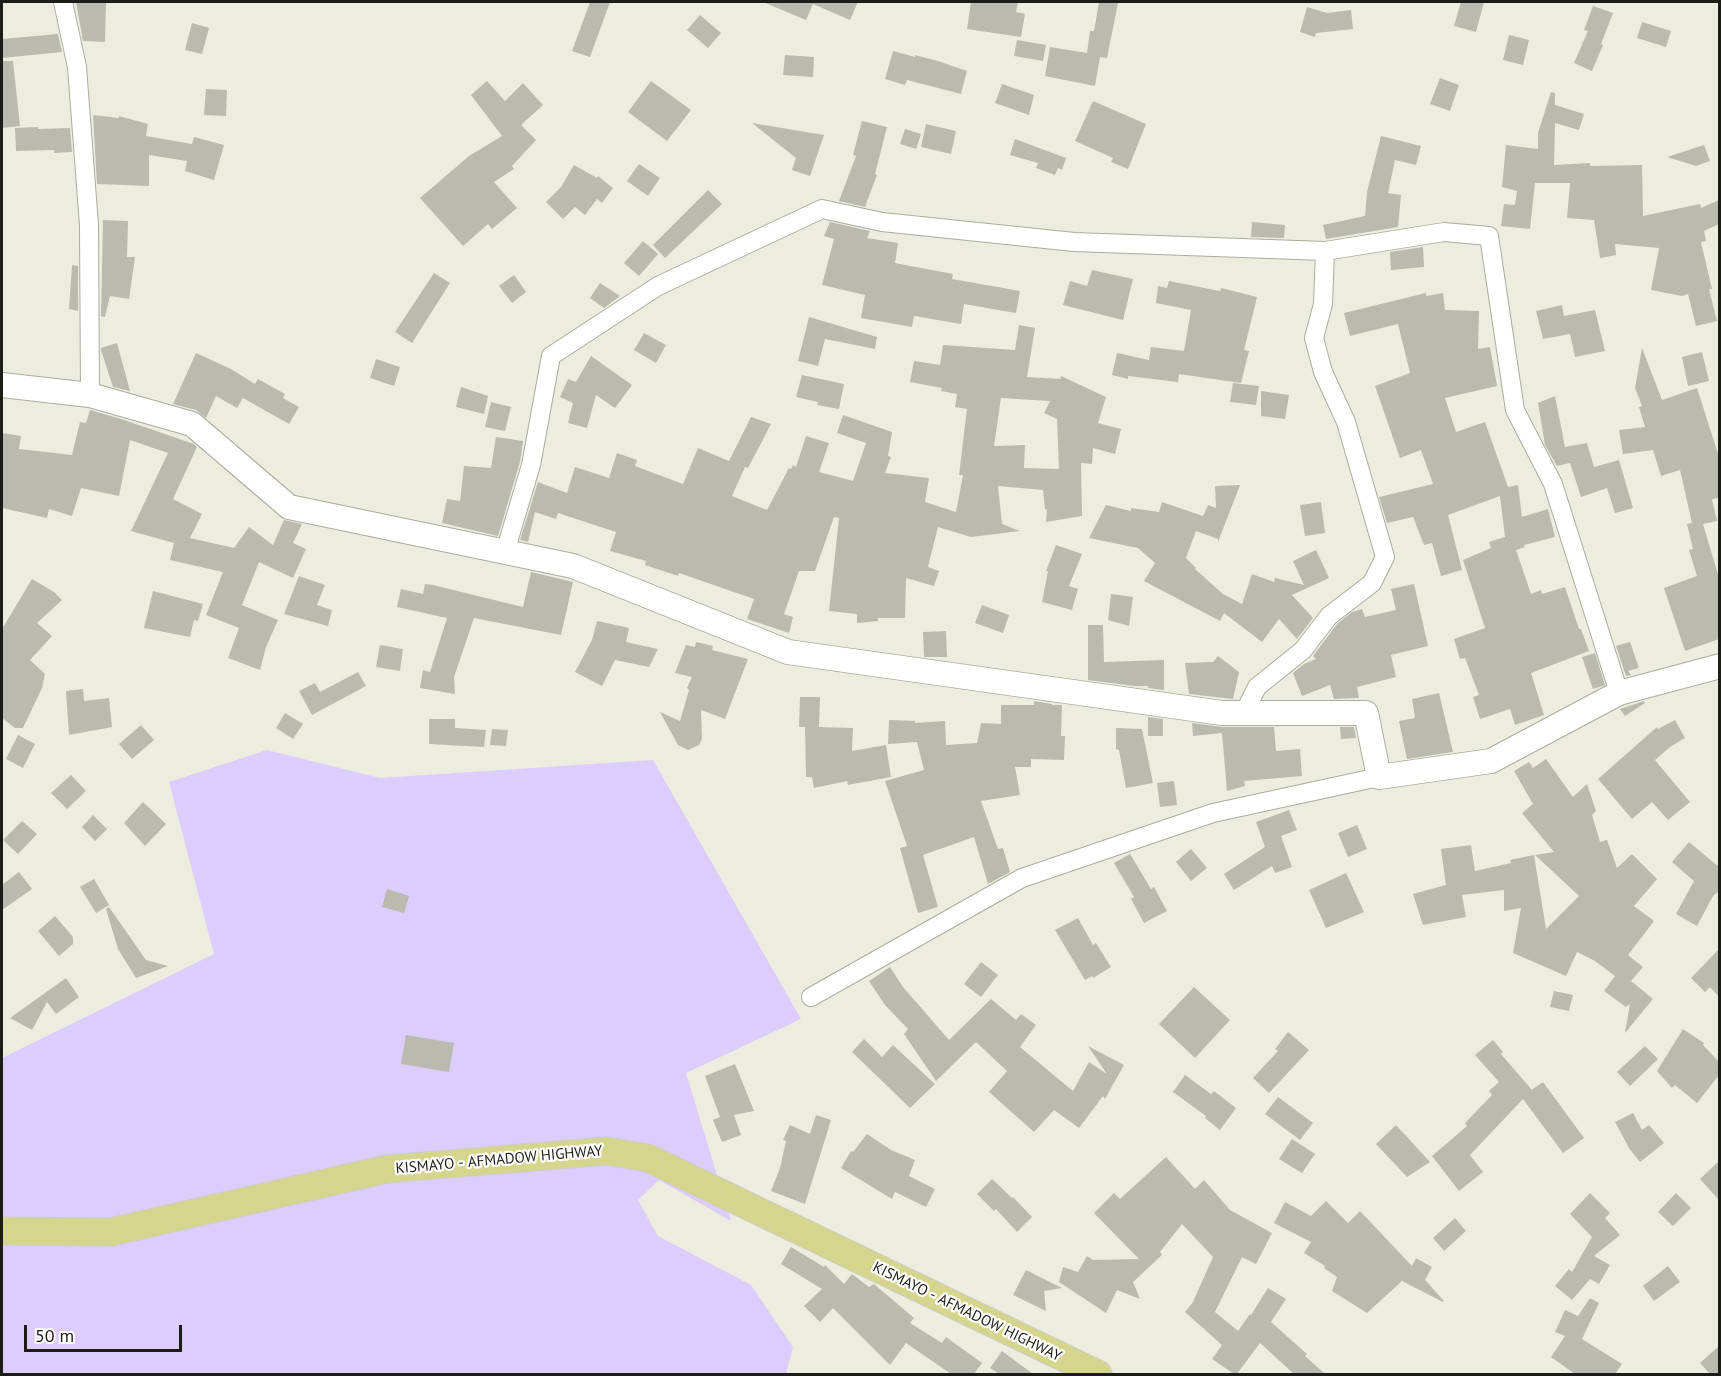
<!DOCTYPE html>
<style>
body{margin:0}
#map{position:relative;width:1721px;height:1376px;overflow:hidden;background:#eceddf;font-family:"PT Sans",sans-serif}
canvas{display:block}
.frame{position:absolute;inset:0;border:3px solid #1d1d18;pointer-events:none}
.scale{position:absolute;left:24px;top:1325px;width:158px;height:27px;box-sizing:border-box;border:3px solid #1d1d18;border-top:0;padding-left:8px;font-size:18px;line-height:21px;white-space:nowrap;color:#1d1d18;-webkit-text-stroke:4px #fff;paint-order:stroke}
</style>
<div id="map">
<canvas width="1721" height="1376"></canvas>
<div class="frame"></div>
<div class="scale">50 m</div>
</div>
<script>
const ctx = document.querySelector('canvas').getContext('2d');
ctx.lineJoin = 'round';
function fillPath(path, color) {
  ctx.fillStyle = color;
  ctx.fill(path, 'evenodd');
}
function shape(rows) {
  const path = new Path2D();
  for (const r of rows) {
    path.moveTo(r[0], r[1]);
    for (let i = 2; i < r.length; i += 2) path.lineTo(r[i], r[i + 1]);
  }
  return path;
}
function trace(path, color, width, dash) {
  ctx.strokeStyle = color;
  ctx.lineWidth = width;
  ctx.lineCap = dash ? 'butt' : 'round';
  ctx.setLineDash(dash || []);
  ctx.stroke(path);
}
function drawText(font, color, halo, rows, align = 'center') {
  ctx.font = font + ' "PT Sans",sans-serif';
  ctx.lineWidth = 4.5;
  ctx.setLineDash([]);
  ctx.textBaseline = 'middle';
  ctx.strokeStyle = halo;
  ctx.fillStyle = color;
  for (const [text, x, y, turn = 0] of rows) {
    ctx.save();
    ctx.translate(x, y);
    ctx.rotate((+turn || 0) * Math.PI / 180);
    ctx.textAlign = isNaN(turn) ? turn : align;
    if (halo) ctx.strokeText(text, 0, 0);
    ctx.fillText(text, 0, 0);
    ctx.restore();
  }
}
fillPath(shape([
 [267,750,380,778,653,760,801,1019,686,1073,731,1221,659,1180,638,1200,658,1236,751,1285,793,1347,786,1374,2,1374,2,1058,214,954,169,782]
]), '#dccdfe');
fillPath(shape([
 [76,2,106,2,105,42,83,41],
 [590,2,610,2,590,57,572,51],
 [763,2,858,2,850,20,813,4,806,20],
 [971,2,1018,2,1016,12,1025,14,1021,37,967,29],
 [1099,2,1118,3,1107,58,1100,57,1095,86,1045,76,1050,47,1087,53,1090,31,1094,31],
 [1461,2,1484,2,1476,32,1454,26],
 [1593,6,1613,13,1601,44,1603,45,1592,71,1574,63,1588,31,1584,30],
 [1307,7,1327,13,1351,10,1353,29,1316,33,1315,37,1300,32],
 [700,15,721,33,708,48,687,30],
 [1642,22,1671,31,1666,47,1637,38],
 [192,23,209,28,202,54,185,50],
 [58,34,62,52,2,58,2,39],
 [1509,35,1529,40,1523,65,1503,60],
 [1017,40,1046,45,1043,61,1014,56],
 [893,51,915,57,915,55,938,61,967,71,961,94,907,80,905,85,885,79],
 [785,55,814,57,813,77,783,75],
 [2,61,13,61,20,126,2,128],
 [1440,78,1459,85,1450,111,1430,104],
 [487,81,505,101,523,83,543,105,521,125,536,140,512,166,514,169,494,182,517,208,492,229,488,224,463,246,420,198,469,156,502,136,471,95],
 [651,81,691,110,667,141,628,112],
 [1002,84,1034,95,1029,115,995,103],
 [206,89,227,90,226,116,204,115],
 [1551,92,1555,93,1555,105,1584,114,1579,130,1555,123,1554,165,1590,163,1590,166,1642,165,1643,216,1700,204,1701,208,1719,200,1719,224,1704,231,1706,241,1701,242,1712,289,1709,289,1717,321,1696,326,1688,294,1682,296,1651,290,1659,248,1615,244,1616,255,1600,258,1594,220,1567,218,1570,183,1535,183,1530,229,1501,226,1504,204,1515,205,1517,191,1502,187,1506,145,1538,149,1538,133],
 [1093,101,1146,124,1128,169,1111,162,1113,158,1075,141],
 [93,115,119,118,119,116,148,124,146,136,192,144,194,137,224,145,214,180,185,171,187,161,149,155,149,186,97,184],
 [862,121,887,127,875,174,877,175,865,207,839,201,856,156,853,155],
 [752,123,824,135,810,176,792,170,796,158],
 [926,124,956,131,951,154,921,147],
 [38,127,38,129,70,128,72,152,54,153,54,150,16,151,15,128],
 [905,129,921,134,916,149,900,144],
 [1381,136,1421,146,1416,165,1395,160,1388,193,1401,195,1398,227,1326,239,1323,225,1365,216,1367,192],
 [1015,139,1066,158,1062,170,1058,168,1055,175,1036,168,1038,163,1010,155],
 [1704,145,1710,161,1696,166,1667,157],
 [639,164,660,178,648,196,627,181],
 [574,165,597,178,598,176,613,188,602,203,597,199,585,215,575,207,563,219,546,202,561,187],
 [708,190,722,204,665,258,653,245],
 [103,220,128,221,127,257,135,257,129,299,110,296,105,317,101,316],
 [830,222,870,231,867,238,898,243,895,263,953,274,952,279,1020,291,1016,313,964,304,961,324,914,316,912,327,861,318,865,295,822,285,834,239,824,236],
 [1252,222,1285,225,1284,238,1251,237],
 [643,241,658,254,639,276,624,263],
 [1423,247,1424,267,1391,270,1390,252],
 [72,265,78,266,78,311,69,309],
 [1092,270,1133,279,1123,320,1063,305,1070,281,1087,286],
 [434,273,450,283,412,343,395,332],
 [514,275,526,292,512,303,499,286],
 [1169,281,1220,291,1221,288,1257,297,1244,350,1249,351,1241,383,1179,374,1178,382,1128,376,1128,379,1112,375,1117,353,1149,360,1151,347,1184,351,1191,310,1156,303,1158,286,1167,288],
 [600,283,620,296,604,308,590,298],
 [1426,293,1426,296,1443,293,1445,310,1479,311,1478,349,1490,347,1497,386,1445,398,1456,432,1485,422,1508,487,1518,485,1522,517,1548,509,1555,537,1524,545,1525,547,1516,550,1531,594,1541,590,1542,594,1565,587,1579,629,1581,629,1589,651,1531,673,1544,715,1515,725,1510,709,1480,719,1473,697,1479,695,1465,658,1460,659,1454,639,1485,628,1463,560,1491,548,1489,542,1505,537,1500,496,1448,515,1462,570,1441,576,1432,543,1424,545,1413,517,1387,523,1379,497,1433,484,1421,450,1400,458,1375,386,1410,373,1398,324,1350,336,1344,313],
 [1562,305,1564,316,1595,310,1605,351,1575,357,1570,334,1543,339,1536,311],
 [809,317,877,337,875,349,825,339,818,366,798,361],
 [1019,325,1035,328,1027,377,1060,379,1061,376,1106,397,1098,423,1121,429,1115,454,1093,448,1092,464,1081,463,1082,516,1046,522,1047,510,1045,509,1043,490,998,486,1002,524,1020,531,971,537,938,527,928,567,939,571,934,586,906,578,905,618,878,618,878,621,857,623,857,614,829,611,839,518,834,517,815,571,799,571,784,614,793,617,789,633,747,619,754,599,679,573,678,576,645,565,646,561,610,551,616,532,558,513,556,519,535,512,528,542,520,540,538,482,567,493,575,467,609,478,617,453,637,460,635,466,683,484,698,448,729,461,751,417,771,424,748,468,745,467,732,496,767,510,789,468,791,469,793,465,796,467,806,436,829,443,819,472,853,481,866,443,837,433,843,415,892,432,888,456,891,457,885,473,929,478,925,502,956,512,963,475,959,475,967,409,955,407,957,394,941,391,942,388,910,382,914,361,940,365,943,345,1015,350],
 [1001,398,1050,401,1044,413,1057,419,1059,469,1024,468,1025,445,994,446],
 [644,333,666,345,656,363,634,350],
 [117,343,130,391,113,387,101,350,101,348],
 [1642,348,1662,400,1697,388,1719,457,1719,498,1712,499,1717,521,1703,524,1719,578,1719,639,1685,651,1664,588,1697,576,1689,550,1693,549,1687,524,1692,523,1680,470,1661,476,1653,450,1623,454,1619,430,1645,427,1639,407,1642,406,1635,388],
 [1702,352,1709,381,1688,386,1682,357],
 [196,353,231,369,255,384,258,379,285,394,283,398,299,407,289,424,243,398,237,408,216,396,206,418,196,410,173,404],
 [591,356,632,385,615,408,596,395,587,428,568,423,573,403,560,397,568,379,576,382],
 [376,359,400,367,394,386,370,378],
 [802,375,844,384,839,409,817,405,818,402,796,397],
 [1233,383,1259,386,1256,405,1230,402],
 [461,387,488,396,484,414,456,407],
 [1261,391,1289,395,1285,419,1261,416],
 [1555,396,1565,447,1587,443,1594,467,1619,460,1633,508,1615,513,1607,488,1581,497,1570,463,1557,466,1545,445,1538,403],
 [491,402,511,407,505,431,485,427],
 [90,410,121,419,194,444,197,447,173,499,202,514,190,538,234,548,249,527,273,545,284,520,302,524,293,543,306,549,293,578,259,562,242,605,278,620,266,647,260,670,228,658,239,628,206,615,223,572,170,560,174,543,131,531,168,453,130,440,119,496,81,488,72,516,49,509,47,518,2,508,2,433,21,436,19,449,72,455,80,422,86,423],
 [496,437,523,441,520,462,498,536,442,523,447,499,460,501,464,466,491,468],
 [1240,485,1218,542,1218,539,1196,531,1186,558,1196,568,1195,569,1223,594,1242,604,1252,574,1274,582,1275,578,1304,585,1293,561,1316,550,1329,578,1292,595,1313,618,1297,639,1279,619,1262,642,1224,613,1220,621,1144,581,1155,563,1138,548,1089,538,1106,505,1131,511,1131,508,1159,512,1162,502,1203,516,1208,505,1216,508,1215,486],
 [1321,502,1325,533,1305,536,1300,505],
 [1056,545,1082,554,1069,586,1078,589,1072,610,1042,602,1048,571,1046,571],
 [531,572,573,582,561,635,474,618,454,677,455,694,420,688,423,670,430,672,447,618,397,607,401,589,423,594,425,584,433,585,523,607],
 [299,576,325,585,317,605,332,610,328,626,284,614],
 [32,579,54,592,62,600,37,623,52,636,30,660,45,674,42,688,23,728,15,728,2,718,2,629],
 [1414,584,1428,646,1391,655,1396,677,1357,687,1359,698,1334,699,1330,685,1302,696,1293,673,1304,664,1316,659,1313,656,1337,624,1352,612,1362,609,1365,617,1396,610,1391,589],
 [153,591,203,604,198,621,194,620,190,637,144,628],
 [1111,594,1133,597,1129,626,1108,620],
 [982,605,1009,615,1003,633,975,623],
 [597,621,629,628,626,642,658,649,649,667,615,660,602,686,575,672,592,640],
 [1088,625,1103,625,1104,662,1164,660,1164,690,1148,688,1148,686,1134,686,1088,680],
 [946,631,947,657,924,657,923,632],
 [696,642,713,646,712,650,748,659,725,719,701,710,702,739,699,745,688,750,678,745,660,712,680,721,689,690,687,688,692,677,675,673,686,645,695,647],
 [1630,642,1639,668,1628,671,1631,675,1626,676,1616,646],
 [380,645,403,649,400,671,376,667],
 [1595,653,1605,685,1593,689,1582,657],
 [1218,656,1239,672,1233,699,1189,694,1185,663,1213,662],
 [358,672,366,686,312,715,299,691,315,683,320,692],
 [83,689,84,701,109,698,112,727,69,735,66,691],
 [1439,693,1453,752,1407,759,1399,721,1415,718,1412,699],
 [800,697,820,697,819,727,853,728,852,751,886,745,891,777,848,785,847,781,814,788,812,777,806,777,805,727,799,727],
 [1034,701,1052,704,1052,705,1062,705,1061,736,1065,736,1064,760,1031,759,1031,767,1015,767,1020,795,981,801,998,849,1003,848,1010,872,988,884,974,837,923,855,938,907,918,913,900,848,907,846,885,781,924,770,917,742,888,744,889,720,915,721,915,723,945,721,946,745,977,743,981,723,1001,724,1001,705,1034,705],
 [1644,701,1645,703,1625,716,1620,709],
 [285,713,303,724,293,739,276,728],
 [1148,717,1163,719,1163,736,1148,736],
 [429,719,455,719,455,728,486,730,484,747,429,744],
 [1675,720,1685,738,1670,747,1655,760,1690,802,1668,820,1652,802,1632,819,1598,779,1657,727,1658,729],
 [1192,723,1222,727,1274,727,1276,751,1300,749,1302,776,1244,781,1245,786,1227,791,1222,733,1193,736],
 [141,725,154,740,132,759,119,744],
 [1340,727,1354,727,1356,738,1341,739],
 [1116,728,1142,729,1153,783,1126,788,1119,750,1116,749],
 [492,729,508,730,506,746,490,745],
 [18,735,35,744,23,768,6,759],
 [1546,759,1573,797,1587,784,1596,811,1592,815,1600,842,1607,840,1617,868,1632,854,1657,879,1634,906,1654,921,1628,955,1643,967,1631,981,1653,999,1625,1033,1630,1004,1626,1007,1604,991,1615,976,1595,961,1577,952,1566,976,1513,953,1521,908,1504,911,1504,890,1462,895,1466,917,1423,925,1413,894,1446,885,1441,849,1471,845,1475,871,1511,863,1510,860,1534,855,1546,929,1579,896,1535,855,1554,852,1522,813,1533,804,1514,771,1529,762,1533,768],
 [71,775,86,791,67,809,51,793],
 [1174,781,1177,805,1160,807,1157,783],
 [143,802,166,824,145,846,124,823],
 [1289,810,1297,830,1281,836,1292,867,1275,873,1272,866,1234,890,1224,874,1265,847,1256,822],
 [93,815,107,829,95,841,82,827],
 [22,821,37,834,18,854,3,840],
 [1357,825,1367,849,1348,857,1338,833],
 [1689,842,1719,867,1719,891,1713,896,1697,926,1676,914,1694,881,1672,862],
 [1191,849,1207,868,1191,881,1176,862],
 [1130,854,1151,889,1154,887,1167,911,1144,923,1131,899,1134,897,1114,863],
 [19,872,32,889,2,910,2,885],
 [1346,873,1364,912,1326,928,1309,890],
 [94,879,109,905,96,913,80,887],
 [387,889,409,896,404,913,382,907],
 [109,907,146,960,168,966,136,978,118,949,106,909],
 [55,916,73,937,73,944,59,956,38,931],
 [1078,918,1093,945,1096,943,1111,967,1093,978,1092,976,1085,980,1055,930],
 [1719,949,1719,997,1710,987,1705,992,1691,978],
 [981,962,998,975,981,997,964,984],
 [890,967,903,987,949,1040,991,999,1016,1020,1021,1014,1036,1025,1020,1047,1073,1091,1089,1062,1107,1074,1088,1046,1124,1065,1105,1099,1103,1096,1079,1128,1054,1110,1034,1132,989,1092,1007,1071,976,1042,936,1081,904,1034,908,1029,885,1005,869,981],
 [66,978,79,997,56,1014,47,1002,32,1030,10,1018],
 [1194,987,1230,1020,1195,1058,1159,1024],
 [1554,991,1573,995,1569,1011,1550,1007],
 [1683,1029,1704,1043,1703,1045,1719,1062,1719,1075,1697,1103,1675,1085,1672,1088,1657,1071],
 [1288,1032,1309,1050,1269,1093,1253,1078,1278,1051,1275,1049],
 [406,1035,454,1043,449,1072,401,1064],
 [864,1039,882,1057,893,1045,935,1084,910,1108,852,1052],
 [1493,1040,1503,1052,1501,1054,1532,1090,1530,1091,1543,1082,1584,1138,1563,1153,1523,1099,1470,1155,1483,1172,1459,1191,1432,1156,1467,1126,1465,1123,1492,1095,1489,1091,1499,1082,1475,1055],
 [1645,1046,1658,1059,1630,1086,1617,1072],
 [735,1064,754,1111,734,1115,741,1135,722,1142,713,1120,720,1117,705,1076],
 [1185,1075,1211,1094,1214,1091,1236,1108,1220,1130,1205,1118,1206,1116,1173,1092],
 [1278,1097,1313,1123,1300,1140,1265,1114],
 [1633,1113,1642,1130,1649,1125,1664,1143,1640,1162,1629,1148,1615,1122],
 [816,1115,831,1120,805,1204,771,1191,780,1168,786,1141,783,1140,790,1125,810,1134],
 [1396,1125,1430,1162,1407,1177,1376,1144],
 [867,1134,891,1150,915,1160,909,1176,935,1189,926,1207,895,1192,892,1199,841,1168,851,1151,853,1152],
 [1292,1139,1315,1154,1302,1173,1279,1159],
 [1166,1157,1195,1189,1204,1180,1230,1210,1272,1233,1256,1264,1242,1257,1215,1312,1238,1331,1250,1314,1251,1315,1268,1288,1286,1299,1271,1322,1307,1354,1305,1356,1325,1374,1294,1374,1260,1343,1237,1374,1234,1374,1212,1359,1222,1345,1185,1312,1193,1302,1213,1257,1182,1224,1160,1252,1162,1255,1133,1282,1140,1299,1117,1290,1106,1313,1059,1282,1063,1267,1078,1272,1087,1256,1093,1260,1139,1259,1094,1213,1114,1193,1120,1199],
 [1719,1161,1719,1200,1700,1179],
 [992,1179,1012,1198,1013,1197,1032,1217,1017,1232,996,1209,994,1211,977,1194],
 [1590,1193,1610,1213,1605,1218,1620,1235,1594,1256,1610,1265,1599,1284,1590,1279,1572,1300,1555,1286,1569,1269,1572,1272,1592,1237,1570,1214],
 [1676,1193,1691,1208,1673,1226,1658,1212],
 [1326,1201,1348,1223,1360,1211,1412,1266,1416,1258,1432,1267,1425,1280,1444,1301,1443,1302,1402,1281,1367,1313,1332,1291,1337,1277,1324,1268,1325,1266,1304,1253,1311,1242,1274,1223,1285,1202,1311,1216],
 [1455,1218,1466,1231,1444,1251,1433,1238],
 [791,1247,824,1267,825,1265,844,1284,852,1274,869,1287,874,1284,914,1318,910,1323,942,1343,946,1337,982,1363,974,1374,951,1374,906,1343,890,1365,833,1308,820,1322,804,1306,822,1289,781,1264],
 [1668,1266,1680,1282,1654,1301,1643,1286],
 [1026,1270,1062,1288,1044,1291,1046,1311,1013,1295],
 [1590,1298,1599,1303,1582,1339,1622,1364,1615,1374,1575,1374,1551,1357,1565,1336,1555,1332,1565,1310,1578,1316],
 [1719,1346,1719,1374,1710,1374,1700,1363],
 [1002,1351,1033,1374,999,1374,990,1368]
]), '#babbae');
const street = shape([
 [63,2,77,67,89,225,90,395],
 [505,552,531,465,551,356,658,286,822,209,882,222,1074,242,1325,251,1444,232,1489,236,1515,410,1553,484,1619,693],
 [1244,713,1257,687,1303,650,1329,616,1372,583,1385,557,1346,422,1323,372,1314,338,1323,304,1325,251],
 [811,997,1022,878,1213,813,1379,777]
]);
const secondary = shape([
 [2,385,90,395,192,424,289,507,573,566,788,652,1222,713,1366,713,1379,777,1491,761,1619,693,1720,666]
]);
const primary = shape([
 [2,1231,111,1232,387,1169,606,1151,648,1158,1098,1374]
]);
trace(street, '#abac9f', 20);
trace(secondary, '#abac9f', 26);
trace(primary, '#cdcdcc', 29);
trace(street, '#fff', 18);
trace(secondary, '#fff', 24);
trace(primary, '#d6d58e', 27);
drawText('15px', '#1d1d18', '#fff', [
 ["KISMAYO - AFMADOW HIGHWAY",499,1160,-5],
 ["KISMAYO - AFMADOW HIGHWAY",967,1312,26]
]);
</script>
